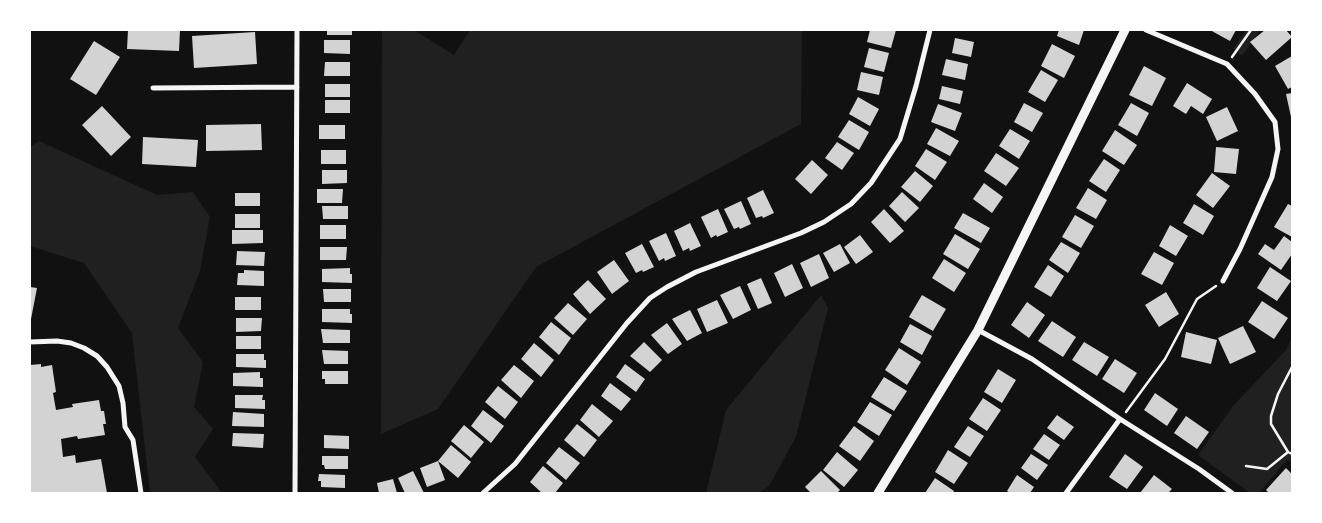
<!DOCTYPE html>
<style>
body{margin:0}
#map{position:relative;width:1322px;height:523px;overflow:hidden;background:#111;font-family:"Fira Sans",sans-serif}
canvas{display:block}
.frame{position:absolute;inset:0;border:31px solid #fff;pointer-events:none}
</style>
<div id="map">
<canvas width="1322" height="523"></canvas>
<div class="frame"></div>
</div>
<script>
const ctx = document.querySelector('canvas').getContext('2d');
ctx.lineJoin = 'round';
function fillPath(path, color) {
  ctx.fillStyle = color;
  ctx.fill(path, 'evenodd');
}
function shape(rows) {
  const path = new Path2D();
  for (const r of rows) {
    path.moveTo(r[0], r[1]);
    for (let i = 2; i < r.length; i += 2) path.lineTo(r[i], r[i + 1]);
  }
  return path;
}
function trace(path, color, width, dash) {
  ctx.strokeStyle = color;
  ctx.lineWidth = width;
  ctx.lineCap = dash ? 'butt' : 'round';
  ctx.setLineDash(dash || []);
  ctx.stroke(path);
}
fillPath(shape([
 [382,30,414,30,454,55,470,30,802,30,801,124,536,267,438,409,381,434],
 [1246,30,1260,30,1242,56,1233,49],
 [39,141,157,195,193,192,210,217,200,271,178,328,203,362,194,407,213,429,195,457,222,493,150,493,132,333,84,263,30,246,30,147],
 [821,295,828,308,796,437,769,486,759,493,706,493,726,410],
 [1292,338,1292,462,1287,460,1259,493,1250,493,1198,455,1234,405,1286,350]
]), '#202020');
fillPath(shape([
 [128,30,180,30,179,51,127,49],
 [327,30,352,30,352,35,327,35],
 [870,30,896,30,891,48,867,42],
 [1059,30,1084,30,1079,45,1057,36],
 [1210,30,1236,30,1230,41],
 [1265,30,1286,30,1292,37,1266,60,1250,42],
 [255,32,257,64,194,68,192,36],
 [955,38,974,42,971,57,952,53],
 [324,40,350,40,350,54,324,53],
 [94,41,120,57,96,95,70,79],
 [1052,44,1075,56,1064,78,1041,66],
 [869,48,889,53,884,72,864,67],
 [1292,56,1292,87,1288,89,1275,66],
 [946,59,968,64,965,80,942,75],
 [325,62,350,62,350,76,324,76],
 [1144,66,1166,78,1152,106,1129,95],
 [1041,70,1058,80,1045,102,1028,92],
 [861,72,883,77,879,95,857,90],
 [1187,83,1212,99,1203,114,1191,106,1186,114,1173,106],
 [325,84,350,84,350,97,325,97],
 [942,86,963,91,960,104,939,99],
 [1292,93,1292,117,1291,117,1286,94],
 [858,97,879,109,870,126,849,114],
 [325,100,350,100,350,113,325,113],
 [1024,103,1043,113,1032,132,1014,122],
 [1131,103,1149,113,1137,136,1118,125],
 [938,104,962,113,955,131,931,122],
 [102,106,131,137,111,156,82,125],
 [1227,107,1238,131,1217,141,1206,117],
 [849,120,869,132,859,150,838,137],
 [261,124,262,150,206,151,206,125],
 [319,125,345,125,345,139,319,139],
 [936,128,959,141,950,156,927,144],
 [1010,129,1030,141,1019,159,999,146],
 [1115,130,1137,145,1124,165,1102,151],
 [143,137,198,140,196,167,142,164],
 [837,142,854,153,842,170,825,158],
 [1216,147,1239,149,1236,174,1214,172],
 [926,149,947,162,935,180,915,166],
 [321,150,346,150,346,164,321,164],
 [996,153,1019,168,1006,186,984,171],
 [1104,159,1120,170,1106,192,1089,181],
 [812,160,828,175,811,194,795,179],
 [322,170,347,170,347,183,322,184],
 [915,171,933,186,920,202,901,187],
 [1212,173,1230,186,1213,208,1196,195],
 [984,183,1003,197,992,213,973,199],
 [1088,188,1107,200,1096,219,1076,208],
 [317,189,343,189,342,203,317,203],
 [763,190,774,213,763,218,762,216,756,218,747,198],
 [902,192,919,208,905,222,889,206],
 [235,193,260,193,260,206,235,206],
 [741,201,751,224,740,229,739,227,734,229,724,209],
 [1194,204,1214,216,1203,235,1183,223],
 [1288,204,1292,206,1292,237,1274,227],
 [322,206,348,206,348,219,323,219],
 [718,209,728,232,717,237,716,235,711,238,701,217],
 [884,209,904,231,890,243,871,222],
 [963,213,990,228,981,243,954,228],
 [235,214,260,214,260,228,235,228],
 [1075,215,1094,226,1081,248,1062,237],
 [690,223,701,246,690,251,689,248,683,251,674,231],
 [320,225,346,225,346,239,320,239],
 [1170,225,1188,236,1176,256,1159,246],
 [232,230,263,230,263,243,232,244],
 [666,233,676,256,665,261,664,258,659,261,649,241],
 [955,234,980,249,968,269,943,254],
 [860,235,873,252,856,264,844,247],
 [1284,236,1292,242,1292,254,1281,270,1258,254,1265,244,1274,250],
 [1061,242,1080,253,1068,273,1049,260],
 [642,244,654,267,643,272,642,270,636,273,625,253],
 [840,244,850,263,834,272,823,253],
 [320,247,347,247,346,260,320,260],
 [237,251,265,252,264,266,236,265],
 [1154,252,1174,263,1162,285,1141,274],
 [819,254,829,278,811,287,800,263],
 [944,259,966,273,954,292,932,278],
 [614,260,629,281,612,294,597,272],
 [792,264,803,288,785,297,774,273],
 [1048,265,1064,276,1051,297,1034,287],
 [1270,267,1291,281,1277,301,1257,288],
 [350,268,350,274,352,274,352,283,322,282,322,269],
 [244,270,264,271,264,286,237,285,238,273,244,273],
 [761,278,772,303,758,309,747,284],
 [588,280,606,299,590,314,573,294],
 [740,286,751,310,733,319,720,295],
 [30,287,37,288,31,319,30,319],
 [323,289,351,289,351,302,324,302],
 [1166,292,1179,314,1159,327,1145,305],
 [922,295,946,309,933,331,909,317],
 [235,297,261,297,261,310,235,310],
 [717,300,728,323,707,332,697,309],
 [1262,301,1288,318,1274,339,1248,322],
 [1027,302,1045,315,1029,338,1011,325],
 [568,303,587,319,573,335,554,318],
 [322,309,350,309,350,314,352,314,352,323,322,322],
 [690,310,702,333,687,341,672,319],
 [236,318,262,318,261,331,236,332],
 [1052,321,1076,337,1063,357,1038,341],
 [551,322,571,338,559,355,539,337],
 [667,323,682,344,668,354,651,335],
 [910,324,932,336,922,355,900,342],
 [1243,326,1256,352,1230,364,1218,338],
 [321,329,350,330,350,343,323,343],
 [1186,332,1217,340,1211,364,1181,357],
 [236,336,261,336,261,349,236,349],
 [644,342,662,360,650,372,630,356],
 [1084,342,1109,357,1097,376,1072,360],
 [534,343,554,360,541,377,521,359],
 [899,348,921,362,907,385,885,370],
 [322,350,348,351,348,364,324,364],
 [236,354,264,354,264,360,266,360,266,368,236,367],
 [1115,359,1137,373,1124,393,1102,379],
 [41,364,41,367,52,365,56,392,53,393,56,410,73,407,72,404,99,400,101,411,104,411,106,424,103,424,105,435,78,439,77,436,61,439,63,457,75,455,76,463,101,459,107,493,30,493,30,365],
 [625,364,645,379,636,392,616,377],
 [514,365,534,381,521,398,501,380],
 [998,369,1016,380,1002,403,984,392],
 [322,371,348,371,348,384,325,384,325,379,322,379],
 [260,372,260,378,263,378,263,387,233,386,233,373],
 [884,377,907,391,894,411,871,397],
 [610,383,631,399,621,411,601,396],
 [498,386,518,402,505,419,485,402],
 [1155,393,1178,409,1167,426,1144,410],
 [235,395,263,395,262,400,265,400,265,409,235,408],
 [983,398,1001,410,987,431,969,419],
 [870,402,892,415,879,436,857,422],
 [592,404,613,421,599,437,580,420],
 [483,410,504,426,491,443,471,426],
 [233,412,264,414,264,427,232,426],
 [1057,415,1074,427,1064,440,1047,428],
 [1186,416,1209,432,1197,449,1174,433],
 [577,424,597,440,584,457,564,440],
 [464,425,484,442,471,458,451,441],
 [854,426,874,441,860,461,839,446],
 [968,426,984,436,970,457,954,447],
 [233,433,264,434,263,448,232,446],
 [1044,434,1060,445,1049,460,1033,449],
 [324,435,349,436,349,449,324,448],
 [451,445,471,462,458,478,438,461,445,480,427,487,420,468,438,461],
 [559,447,580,463,566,480,546,463],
 [948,450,968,463,954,484,935,472],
 [837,452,858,470,844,487,823,470],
 [1031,454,1048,465,1037,480,1021,468],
 [1125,454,1143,467,1127,489,1109,477],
 [322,456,348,456,348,469,325,469,324,465,322,465],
 [543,466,563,483,555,493,542,493,530,482],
 [1286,468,1292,474,1292,493,1269,493,1266,490],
 [413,471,424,493,405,493,404,491,398,478],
 [821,471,840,490,837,493,811,493,805,487],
 [319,474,345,475,345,488,321,487,321,481,318,481],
 [1017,475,1034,487,1030,493,1010,493,1007,491],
 [1154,475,1172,489,1168,493,1140,493],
 [935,478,954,491,953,493,925,493],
 [393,479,397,493,379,493,377,483]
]), '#d3d3d3');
trace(shape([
 [1232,57,1251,30],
 [1292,367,1278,394,1271,416,1271,424,1288,452,1292,454],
 [1126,412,1165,359,1197,299,1216,286],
 [1246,466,1267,469,1288,452]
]), '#f5f5f5', 2.5);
trace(shape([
 [1146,30,1227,64,1255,94,1275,122,1278,149,1272,177,1240,249,1223,281],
 [153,88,297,87],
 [978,330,1032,359,1120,419,1199,469,1232,493],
 [30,342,57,341,71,343,84,348,97,356,107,367,119,386,123,403,125,427,133,440,141,493],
 [295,493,297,30],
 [483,493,515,464,627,323,650,298,667,287,696,272,801,233,824,222,851,204,871,183,900,139,916,86,930,30],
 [1066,493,1120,419]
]), '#f5f5f5', 5);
trace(shape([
 [878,493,978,330,1125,30]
]), '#f5f5f5', 9);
</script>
